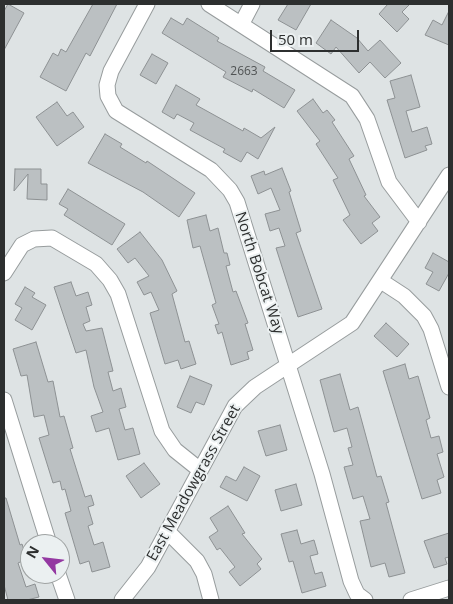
<!DOCTYPE html>
<style>
body{margin:0}
#map{position:relative;width:453px;height:604px;overflow:hidden;background:#dee3e4;font-family:"Open Sans",sans-serif}
canvas{display:block}
.frame{position:absolute;inset:0;border:5px solid #2d2f2f;pointer-events:none}
.north{position:absolute;left:20px;top:534px;width:50px;height:50px;box-sizing:border-box;background:#ebf0f1;border:1px solid #9fa3a3;border-radius:50%;rotate:299deg;font-size:14px;font-weight:700;line-height:20px;text-align:center;color:#2d2f2f}
.north::after{content:'';display:block;margin:auto;width:18px;height:22px;background:#9438a2;clip-path:polygon(50% 0,100% 100%,50% 72%,0 100%)}
.scale{position:absolute;left:270px;top:30px;width:89px;height:22px;box-sizing:border-box;border:2px solid #2d2f2f;border-top:0;padding-left:6px;font-size:15px;line-height:18px;white-space:nowrap;color:#2d2f2f;-webkit-text-stroke:4px #ebf0f1;paint-order:stroke}
</style>
<div id="map">
<canvas width="453" height="604"></canvas>
<div class="frame"></div>
<div class="north">N</div>
<div class="scale">50 m</div>
</div>
<script>
const ctx = document.querySelector('canvas').getContext('2d');
ctx.lineJoin = 'round';
function fillPath(path, color) {
  ctx.fillStyle = color;
  ctx.fill(path, 'evenodd');
}
function shape(rows) {
  const path = new Path2D();
  for (const r of rows) {
    path.moveTo(r[0], r[1]);
    for (let i = 2; i < r.length; i += 2) path.lineTo(r[i], r[i + 1]);
  }
  return path;
}
function trace(path, color, width, dash) {
  ctx.strokeStyle = color;
  ctx.lineWidth = width;
  ctx.lineCap = dash ? 'butt' : 'round';
  ctx.setLineDash(dash || []);
  ctx.stroke(path);
}
function drawText(font, color, halo, rows, align = 'center') {
  ctx.font = font + ' "Open Sans",sans-serif';
  ctx.lineWidth = 4;
  ctx.setLineDash([]);
  ctx.textBaseline = 'middle';
  ctx.strokeStyle = halo;
  ctx.fillStyle = color;
  for (const [text, x, y, turn = 0] of rows) {
    ctx.save();
    ctx.translate(x, y);
    ctx.rotate((+turn || 0) * Math.PI / 180);
    ctx.textAlign = isNaN(turn) ? turn : align;
    if (halo) ctx.strokeText(text, 0, 0);
    ctx.fillText(text, 0, 0);
    ctx.restore();
  }
}
const building = shape([
 [8,4,24,13,4,50,4,11,8,4],
 [93,4,117,4,90,56,86,53,66,91,40,77,53,53,58,56,61,49,66,52,93,4],
 [288,4,311,4,296,30,278,20,288,4],
 [388,4,410,4,402,12,409,19,397,32,379,14,388,4],
 [449,11,449,45,425,35,433,20,442,25,449,11],
 [171,18,183,25,187,18,219,38,217,41,265,67,263,71,295,90,284,108,253,89,252,92,223,77,226,72,162,33,171,18],
 [331,20,357,38,368,51,380,40,401,63,385,78,370,62,359,73,336,47,331,54,316,43,331,20],
 [152,54,168,63,156,84,140,75,152,54],
 [411,75,420,107,406,111,412,132,427,127,432,144,425,146,427,150,405,158,387,100,395,98,390,81,411,75],
 [176,85,200,99,196,105,243,131,244,128,261,138,275,127,258,159,247,152,241,162,223,152,225,149,190,130,194,123,177,114,174,119,162,112,176,85],
 [313,99,323,113,327,110,335,120,332,122,354,156,349,159,366,195,364,196,380,217,372,223,378,231,361,244,343,220,350,215,333,180,338,178,316,144,320,141,297,111,313,99],
 [57,102,67,116,73,112,84,127,57,146,36,117,57,102],
 [105,134,122,144,120,147,146,163,147,161,195,193,179,217,143,192,88,163,105,134],
 [282,168,291,191,289,192,301,231,296,233,322,309,298,317,276,248,285,246,279,228,270,231,265,214,280,210,271,188,258,194,251,176,264,171,265,175,282,168],
 [15,169,41,169,41,184,47,184,47,200,27,199,28,174,14,191,15,169],
 [68,189,125,224,112,245,64,215,68,209,59,204,68,189],
 [206,215,210,231,218,228,224,253,227,253,230,265,226,266,233,292,236,291,248,323,245,324,253,350,247,352,249,359,231,365,222,332,218,334,215,325,219,324,212,305,216,303,200,246,193,248,187,220,206,215],
 [140,232,162,260,177,291,172,294,185,342,189,341,196,364,181,369,178,360,165,364,150,313,159,310,151,292,144,295,137,282,149,276,135,258,128,263,117,249,140,232],
 [433,253,449,262,449,273,439,291,426,284,433,272,425,268,433,253],
 [71,282,76,296,88,292,92,305,86,307,90,321,83,324,86,331,102,328,113,371,108,372,113,391,121,388,126,407,119,409,125,430,133,428,140,454,118,460,109,428,96,432,91,416,103,412,94,387,86,350,76,353,54,287,71,282],
 [25,287,35,293,32,297,46,305,32,330,15,320,22,308,15,304,25,287],
 [386,323,409,344,397,357,374,336,386,323],
 [36,342,48,382,53,381,60,417,64,416,73,448,70,449,85,497,91,495,94,505,88,507,93,524,88,526,94,545,103,542,110,567,92,572,89,561,80,564,65,513,71,511,65,489,62,490,60,481,53,483,39,438,49,435,44,415,34,417,27,375,21,376,13,349,36,342],
 [405,364,409,379,418,376,430,418,426,420,431,438,439,436,443,452,437,454,444,477,437,480,441,493,422,499,383,371,405,364],
 [340,374,350,410,358,407,377,477,381,476,389,502,386,503,405,573,389,577,385,563,371,567,360,521,370,519,363,496,353,499,344,467,353,465,348,448,352,447,347,428,334,432,320,380,340,374],
 [190,376,212,385,204,405,196,402,191,413,177,407,190,376],
 [280,425,287,450,266,456,258,431,280,425],
 [144,463,160,484,141,498,126,476,144,463],
 [244,467,260,476,247,501,220,487,226,476,236,481,244,467],
 [296,484,302,505,281,511,275,490,296,484],
 [4,498,6,498,20,545,22,544,27,559,18,563,26,587,35,584,39,597,27,600,8,600,4,585,4,498],
 [228,506,245,533,242,534,262,559,257,564,261,569,240,586,229,572,235,567,220,548,217,550,209,537,218,531,210,518,228,506],
 [297,530,301,544,314,540,318,554,310,556,315,574,322,572,326,586,302,593,293,561,289,562,281,534,297,530],
 [449,533,449,557,445,558,447,564,434,568,424,541,449,533]
]);
fillPath(building, '#bbc0c2');
trace(building, '#8d9193', 1);
const minor = shape([
 [147,4,111,71,107,85,108,96,116,111,211,170,230,190,237,202,322,474,351,581,357,594,365,600],
 [209,4,352,96,367,119,389,182,419,222],
 [242,23,252,4],
 [4,273,22,245,34,239,52,238,96,264,110,280,118,294,162,431,175,450,200,470],
 [381,281,404,296,424,316,431,329,449,387],
 [4,400,49,544],
 [167,531,197,561,204,574,211,600],
 [58,574,67,600],
 [122,600,148,567,235,406,255,387,352,323,449,175],
 [411,600,449,588]
]);
trace(minor, '#979c9d', 17);
trace(minor, '#fff', 15);
drawText('12px', '#505354', null, [
 ["2663",244,72]
]);
drawText('15px', '#2d2f2f', '#ebf0f1', [
 ["North Bobcat Way",259,273,72],
 ["East Meadowgrass Street",194,483,-61]
]);
</script>
